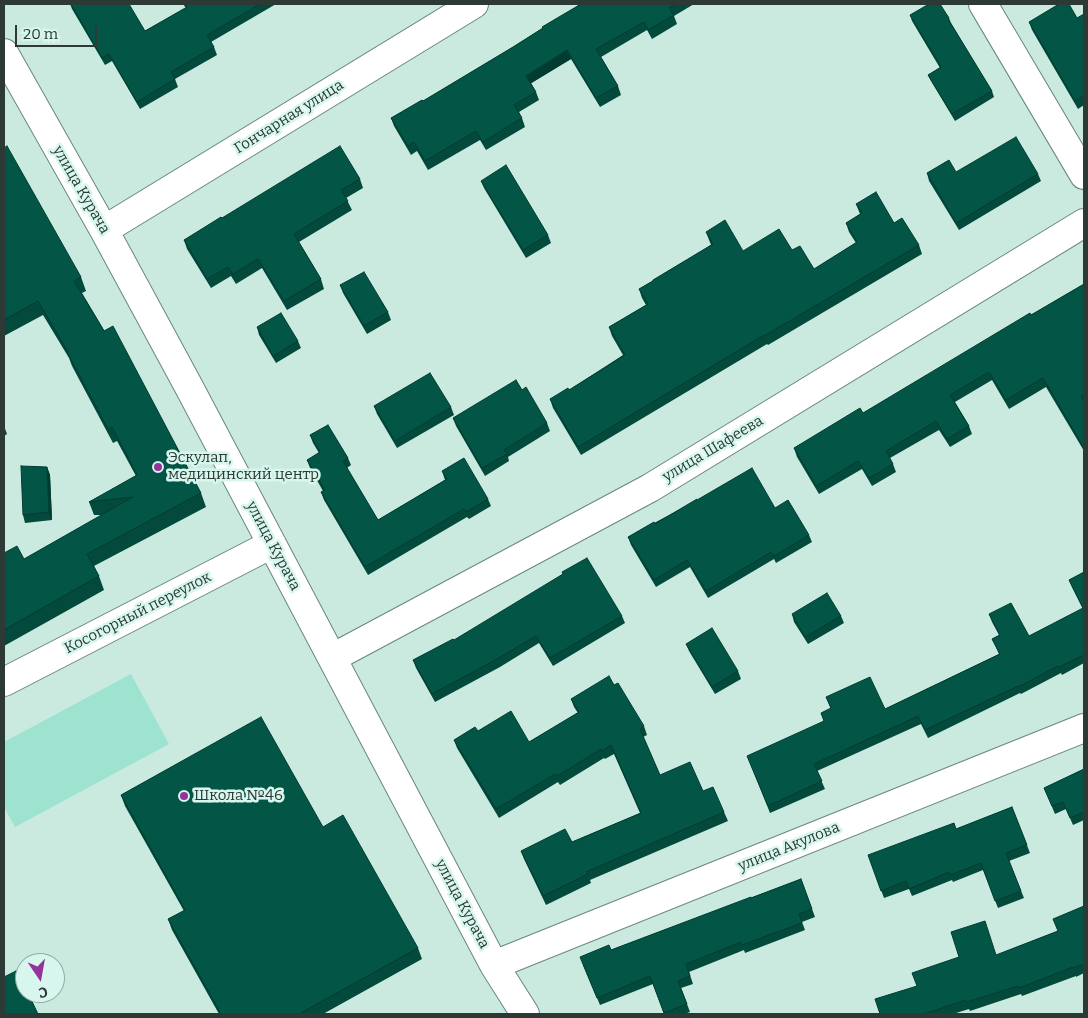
<!DOCTYPE html>
<meta charset="utf-8">
<style>
body{margin:0}
#map{position:relative;width:1088px;height:1018px;overflow:hidden;background:#caeae0;font-family:Bitter,serif}
canvas{display:block}
.frame{position:absolute;inset:0;border:5px solid #2c3935;pointer-events:none}
.north{position:absolute;left:15px;top:953px;width:50px;height:50px;box-sizing:border-box;background:#d7f7ee;border:1px solid #93aba4;border-radius:50%;rotate:168deg;font-size:14px;font-weight:700;line-height:20px;text-align:center;color:#2c3935}
.north::after{content:'';display:block;margin:auto;width:18px;height:22px;background:#94339b;clip-path:polygon(50% 0,100% 100%,50% 72%,0 100%)}
.scale{position:absolute;left:15px;top:25px;width:82px;height:22px;box-sizing:border-box;border:2px solid #2c3935;border-top:0;padding-left:6px;font-size:15px;line-height:18px;white-space:nowrap;color:#2c3935;-webkit-text-stroke:4px #d7f7ee;paint-order:stroke}
</style>
<div id="map">
<canvas width="1088" height="1018"></canvas>
<div class="frame"></div>
<div class="north">С</div>
<div class="scale">20 m</div>
</div>
<script>
const ctx = document.querySelector('canvas').getContext('2d');
ctx.lineJoin = 'round';
function fillPath(path, color) {
  ctx.fillStyle = color;
  ctx.fill(path, 'evenodd');
}
function shape(rows) {
  const path = new Path2D();
  for (const r of rows) {
    path.moveTo(r[0], r[1]);
    for (let i = 2; i < r.length; i += 2) path.lineTo(r[i], r[i + 1]);
  }
  return path;
}
function trace(path, color, width, dash) {
  ctx.strokeStyle = color;
  ctx.lineWidth = width;
  ctx.lineCap = dash ? 'butt' : 'round';
  ctx.setLineDash(dash || []);
  ctx.stroke(path);
}
function drawText(font, color, halo, rows, align = 'center') {
  ctx.font = font + ' Bitter,serif';
  ctx.lineWidth = 5;
  ctx.setLineDash([]);
  ctx.textBaseline = 'middle';
  ctx.strokeStyle = halo;
  ctx.fillStyle = color;
  for (const [text, x, y, turn = 0] of rows) {
    ctx.save();
    ctx.translate(x, y);
    ctx.rotate((+turn || 0) * Math.PI / 180);
    ctx.textAlign = isNaN(turn) ? turn : align;
    if (halo) ctx.strokeText(text, 0, 0);
    ctx.fillText(text, 0, 0);
    ctx.restore();
  }
}
fillPath(shape([
 [131,674,169,744,15,827,4,807,4,742]
]), '#9de3cf');
const minor = shape([
 [983,4,1084,175],
 [4,53,104,230,189,387,494,965,525,1014],
 [104,230,474,4],
 [332,658,650,488,1084,223],
 [4,682,272,544],
 [494,965,1084,728]
]);
trace(minor, '#69877e', 30);
trace(minor, '#fff', 28);
fillPath(shape([
 [70,4,145,31,186,8,183,4,276,4,211,42,214,47,217,55,175,79,178,87,140,109,112,61,105,65,72,9],
 [581,4,694,4,674,16,677,24,652,39,647,30,601,57,618,86,621,95,600,107,571,59,531,83,536,92,539,100,519,112,522,118,525,127,486,150,480,140,428,170,417,151,411,155,394,126,391,118,423,101,513,47],
 [1084,14,1084,105,1078,109,1032,30,1029,22,1077,18],
 [910,15,949,18,951,23,992,91,994,97,955,121,931,81,928,75,940,68,912,21],
 [4,148,81,277,86,291,82,293,201,493,206,507,94,566,99,576,104,590,4,646,4,553,24,559,103,515,94,515,89,502,136,476,117,441,113,443,72,366,69,358,43,315,4,336],
 [956,172,1038,174,1041,181,959,230,929,181,927,173],
 [360,179,363,188,346,198,352,210,299,242,321,279,324,289,287,310,262,268,236,284,231,276,211,288,187,249,184,240,222,218],
 [481,181,548,235,551,243,526,258,484,188],
 [856,204,894,223,919,245,922,254,768,345,767,344,581,455,553,408,550,399,569,390,623,355,612,336,609,327,646,305,642,298,639,289,711,245,706,232,743,251,792,250,814,269,856,243,849,232,846,223,860,214],
 [1084,284,1084,451,1046,387,1009,409,992,380,955,402,969,426,972,434,950,447,939,430,890,458,893,464,896,472,872,486,862,469,819,494,797,457,794,448,863,413],
 [340,285,388,312,391,320,367,334,343,293],
 [257,327,298,341,301,348,276,363,259,335],
 [522,390,547,423,550,431,508,457,509,461,485,476,456,426,453,418],
 [374,406,451,407,454,415,397,448,377,414],
 [4,426,7,434,4,436],
 [310,435,348,458,351,465,347,468,378,520,445,480,442,471,488,499,491,506,469,519,467,517,368,575,324,500,321,492,323,491,310,468,307,460,319,453,313,443],
 [47,467,50,475,52,520,25,523,23,515],
 [697,500,775,508,809,535,812,542,776,563,774,559,708,598,690,567,656,587,631,545,628,537],
 [1084,572,1084,663,1062,675,1061,673,1021,694,1020,693,928,738,921,724,817,771,825,789,770,813,750,763,824,721,821,713,831,709,826,697,885,709,999,654,992,639,999,635,992,622,989,614,1029,636,1083,609,1072,587,1069,580],
 [792,614,841,616,844,623,808,644,794,622],
 [622,616,625,623,553,666,539,643,500,667,435,702,416,668,413,660,454,640],
 [686,644,738,671,741,679,715,694,689,651],
 [614,685,644,726,647,735,643,737,660,775,703,791,724,812,728,821,590,880,591,883,546,905,524,859,521,851,572,842,640,813,614,754,605,759,604,758,560,785,558,782,499,818,457,748,454,740,478,731,529,742,578,713,574,707,571,699],
 [1084,769,1084,820,1073,825,1066,809,1055,814,1044,788],
 [121,795,323,827,418,948,422,959,323,1014,219,1014,172,930,168,919,184,911,125,806],
 [1012,807,1030,853,1009,861,1024,898,998,908,983,870,953,882,952,880,912,896,909,889,884,898,868,855,956,829],
 [801,879,815,917,802,922,805,930,745,953,744,950,689,972,693,984,681,988,690,1012,684,1014,664,1014,653,984,600,1005,583,965,611,950],
 [1084,906,1084,973,1076,977,1076,976,1022,996,1021,994,970,1011,969,1009,953,1014,880,1014,917,986,1058,931]
]), '#03493c');
fillPath(shape([
 [567,50,571,59,530,84,526,76],
 [47,467,50,475,52,520,49,512]
]), '#023c31');
const building = shape([
 [71,4,129,4,145,31,187,7,185,4,260,4,207,35,214,47,171,72,175,79,137,102,109,54,102,58,71,4],
 [581,4,676,4,669,8,674,15,648,30,644,22,596,49,618,86,596,98,567,50,526,76,536,92,514,105,522,118,483,142,476,131,425,161,414,142,408,146,391,118,422,100,423,101,513,47,543,28,542,27,581,4],
 [929,4,940,4,949,18,948,19,992,91,952,114,928,75,941,67,910,15,929,4],
 [1059,4,1069,4,1077,18,1084,14,1084,96,1075,101,1029,22,1059,4],
 [1016,137,1038,174,956,223,927,173,949,160,956,172,1016,137],
 [7,146,81,277,74,281,104,331,113,326,201,493,87,554,99,576,4,630,4,553,17,546,24,559,133,497,89,502,137,475,112,427,108,429,67,352,68,352,38,301,4,320,4,148,7,146],
 [340,146,360,179,341,190,348,201,294,234,321,279,284,301,258,259,233,274,228,267,207,279,184,240,221,217,222,218,340,146],
 [506,165,548,235,523,250,481,181,506,165],
 [876,192,894,223,902,218,919,245,764,336,764,335,578,447,550,399,568,388,569,390,625,355,609,327,648,304,639,289,653,281,653,280,713,244,706,232,725,220,743,251,779,229,792,250,800,246,814,269,857,242,846,223,862,213,856,204,876,192],
 [364,272,388,312,364,326,340,285,364,272],
 [1084,284,1084,394,1081,396,1084,401,1084,448,1043,378,1006,400,989,372,950,395,969,426,947,439,936,421,886,451,893,464,869,478,858,461,816,486,794,448,860,408,863,413,1030,313,1031,315,1084,284],
 [281,313,298,341,273,356,257,327,281,313],
 [430,373,451,407,395,441,374,406,430,373],
 [516,380,522,390,526,387,547,423,504,450,507,454,482,468,453,418,516,380],
 [328,425,348,458,343,461,378,520,447,479,442,471,464,458,488,499,466,512,464,509,365,567,321,492,325,490,307,460,320,452,310,435,328,425],
 [21,466,47,467,49,512,23,515,21,466],
 [752,468,775,508,788,500,809,535,774,556,771,552,706,591,687,560,654,580,628,537,654,522,655,524,697,499,697,500,752,468],
 [587,558,622,616,550,658,536,636,497,659,432,694,413,660,453,639,454,640,563,574,562,572,587,558],
 [1084,572,1084,655,1059,667,1058,666,1018,687,1018,686,925,730,918,716,814,764,822,781,768,806,747,756,824,721,821,713,831,708,826,697,870,677,885,709,1000,654,992,639,1000,635,989,614,1011,603,1029,636,1083,608,1069,580,1084,572],
 [827,593,841,616,805,637,792,614,827,593],
 [712,628,738,671,712,687,686,644,712,628],
 [609,676,614,685,618,683,644,726,640,729,660,775,690,762,703,791,713,787,724,812,586,872,588,874,543,896,521,851,565,829,572,842,641,813,611,745,602,751,601,749,557,776,555,774,496,809,454,740,475,727,478,731,511,711,529,742,579,712,571,699,609,676],
 [261,717,323,827,343,815,418,948,299,1014,221,1014,168,919,185,910,121,795,261,717],
 [1084,769,1084,812,1070,818,1063,802,1052,806,1044,788,1084,769],
 [1012,807,1027,845,1006,853,1021,891,995,901,981,863,950,875,949,872,909,889,906,881,881,891,868,855,954,823,956,829,1012,807],
 [801,879,812,909,799,914,802,923,742,945,741,942,686,964,690,976,678,981,687,1004,664,1013,650,976,597,998,580,957,609,945,611,950,751,897,751,898,801,879],
 [1084,906,1084,964,1073,968,1073,967,1019,988,1018,986,967,1002,966,1000,924,1014,880,1014,875,999,917,986,912,973,959,957,951,932,985,921,996,955,1058,931,1053,919,1084,906],
 [16,971,25,988,25,993,28,993,38,1014,4,1014,4,977,16,971]
]);
fillPath(building, '#035546');
trace(building, '#023c31', 1);
for (const [x, y, r, color] of [
 [158,467,5,"#94339b"],
 [184,796,5,"#94339b"]
]) {
  const dot = new Path2D();
  dot.arc(x, y, r, 0, 2 * Math.PI);
  ctx.fillStyle = color;
  ctx.fill(dot);
  trace(dot, '#d7f7ee', 2);
}
drawText('15px', '#2c3935', '#d7f7ee', [
 ["Гончарная улица",289,117,-32],
 ["улица Курача",81,190,60],
 ["улица Шафеева",713,449,-31],
 ["улица Курача",273,546,62],
 ["Косогорный переулок",138,613,-27],
 ["улица Акулова",789,847,-22],
 ["улица Курача",462,904,62]
]);
drawText('15px', '#2c3935', '#d7f7ee', [
 ["Эскулап,",168,458],
 ["медицинский центр",168,475],
 ["Школа №46",194,796]
], 'left');
</script>
